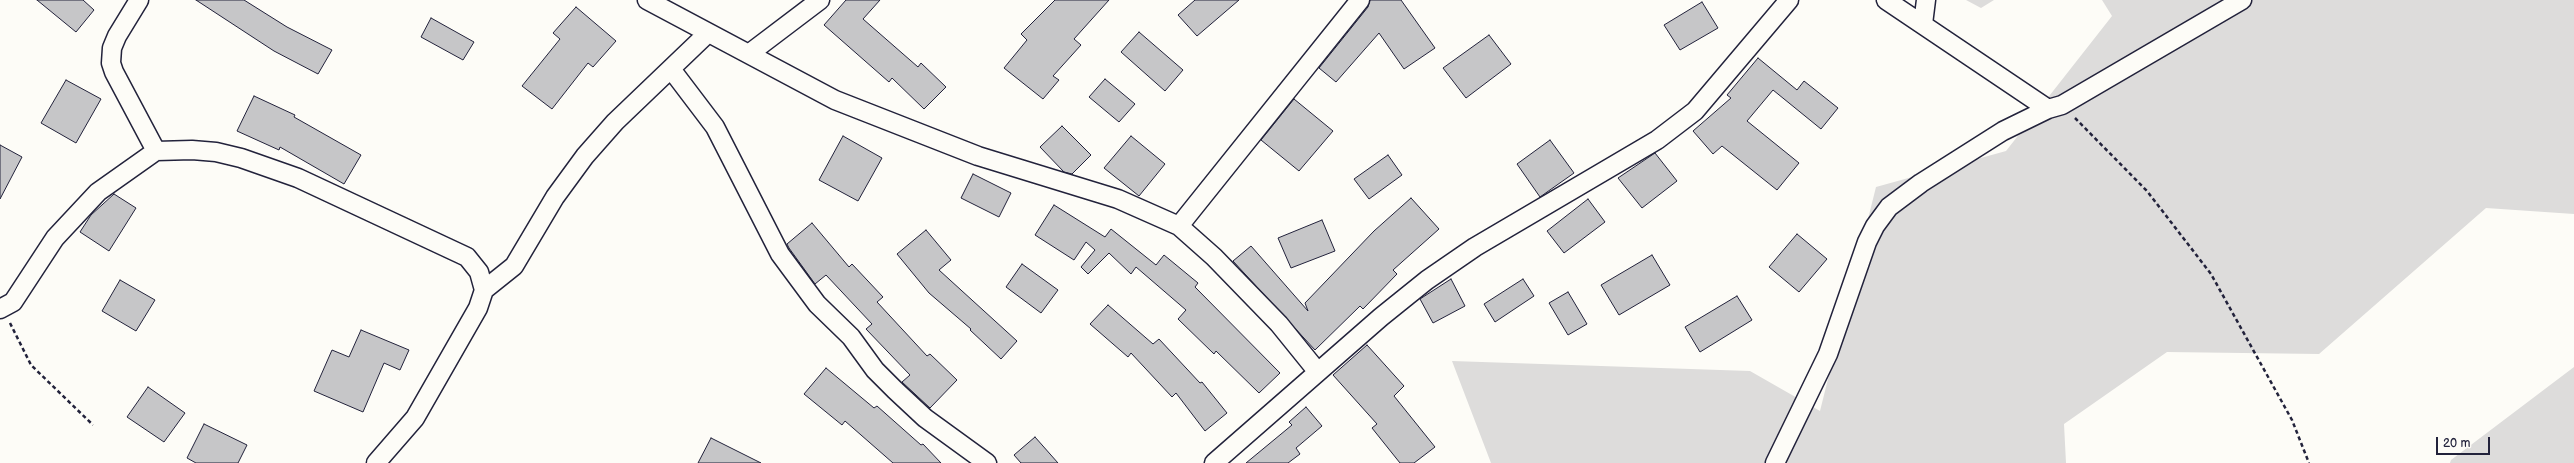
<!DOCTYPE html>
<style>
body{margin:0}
#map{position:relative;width:2574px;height:463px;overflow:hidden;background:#fdfcf7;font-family:"Balsamiq Sans",sans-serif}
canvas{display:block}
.scale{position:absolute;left:2436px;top:437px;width:54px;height:18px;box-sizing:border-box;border:2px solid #22223b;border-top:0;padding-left:5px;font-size:12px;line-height:14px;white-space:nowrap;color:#22223b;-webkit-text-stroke:3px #fdfcf7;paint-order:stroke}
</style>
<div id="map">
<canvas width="2574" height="463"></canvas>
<div class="scale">20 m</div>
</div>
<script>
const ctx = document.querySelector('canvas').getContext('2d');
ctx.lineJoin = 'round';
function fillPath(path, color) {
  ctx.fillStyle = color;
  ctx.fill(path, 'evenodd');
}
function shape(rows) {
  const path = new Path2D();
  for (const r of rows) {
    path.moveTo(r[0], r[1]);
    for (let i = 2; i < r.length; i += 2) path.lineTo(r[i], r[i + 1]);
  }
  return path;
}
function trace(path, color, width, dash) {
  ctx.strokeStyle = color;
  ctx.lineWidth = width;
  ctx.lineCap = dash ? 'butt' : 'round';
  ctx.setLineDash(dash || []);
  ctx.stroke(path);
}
fillPath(shape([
 [1966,0,1994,0,1981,8],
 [2102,0,2574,0,2574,214,2486,208,2319,354,2167,352,2064,424,2066,463,1491,463,1452,361,1750,371,1820,411,1876,187,2006,151,2112,16],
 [2574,367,2574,463,2450,463,2451,460]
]), '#dddcdb');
const building = shape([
 [37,0,83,0,94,10,76,32,37,0],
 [196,0,244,0,287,27,332,50,318,74,274,51,196,0],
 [846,0,880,0,863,19,918,67,921,63,946,87,924,109,892,78,889,82,824,25,846,0],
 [1055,0,1109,0,1074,39,1081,45,1053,76,1059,80,1043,99,1004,68,1027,40,1021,34,1055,0],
 [1195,0,1239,0,1197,36,1178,15,1195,0],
 [1370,0,1401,0,1435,48,1404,69,1379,33,1336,82,1319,68,1368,7,1370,0],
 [1702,2,1718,28,1680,50,1664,25,1702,2],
 [576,7,616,41,593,67,588,63,552,109,522,86,560,39,553,33,576,7],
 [431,18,474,42,463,60,421,37,431,18],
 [1139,32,1183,70,1165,91,1121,52,1139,32],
 [1489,35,1511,64,1466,98,1443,68,1489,35],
 [1758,58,1797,90,1804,81,1838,108,1821,129,1773,90,1747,121,1799,163,1777,190,1722,146,1713,154,1693,131,1731,98,1727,95,1758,58],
 [1105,79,1135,104,1119,122,1089,97,1105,79],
 [66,80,101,99,76,143,41,123,66,80],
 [254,96,295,115,294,117,361,155,344,184,280,147,279,150,237,131,254,96],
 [1294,99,1333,131,1299,171,1261,140,1294,99],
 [1062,126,1091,155,1072,174,1064,172,1040,147,1062,126],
 [843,136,882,158,858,201,819,180,843,136],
 [1131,136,1165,164,1139,196,1104,168,1131,136],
 [1550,140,1574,173,1540,197,1517,164,1550,140],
 [0,145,22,157,0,199,0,145],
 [1655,153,1677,181,1642,208,1618,178,1655,153],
 [1388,155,1402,175,1369,199,1354,179,1388,155],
 [973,174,1011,193,999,217,961,198,973,174],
 [114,194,136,208,109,251,80,232,91,215,114,194],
 [1411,198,1439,229,1393,270,1397,274,1363,309,1360,306,1315,350,1233,261,1251,246,1308,311,1305,303,1374,231,1411,198],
 [1588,199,1605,222,1564,253,1547,231,1588,199],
 [1054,205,1105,237,1111,229,1156,265,1164,255,1198,283,1195,287,1280,373,1259,393,1216,351,1214,354,1178,319,1186,310,1136,267,1131,274,1109,253,1088,274,1081,267,1095,250,1086,242,1074,260,1035,235,1054,205],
 [1322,220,1335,251,1291,268,1278,238,1322,220],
 [812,223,849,267,852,264,883,297,877,302,927,356,930,354,957,380,930,408,902,382,910,375,866,329,872,324,826,275,815,284,789,248,787,244,812,223],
 [926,230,951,260,939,270,1017,341,1001,359,970,330,971,329,929,293,897,254,926,230],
 [1797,234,1827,259,1799,292,1769,267,1797,234],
 [1652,255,1670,285,1619,315,1601,285,1652,255],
 [1022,264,1058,290,1041,313,1006,287,1022,264],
 [1451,279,1465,306,1433,323,1420,299,1451,279],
 [1523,279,1534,296,1495,322,1484,304,1523,279],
 [120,280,155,300,136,331,102,311,120,280],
 [1568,292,1587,324,1568,335,1549,303,1568,292],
 [1737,296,1752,320,1700,352,1685,327,1737,296],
 [1108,305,1153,344,1159,339,1200,383,1202,382,1227,413,1205,431,1176,393,1172,397,1131,353,1128,357,1090,324,1108,305],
 [361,330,409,350,400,370,384,363,363,412,314,391,332,350,349,357,361,330],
 [1367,345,1404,386,1394,396,1435,447,1414,463,1400,463,1372,428,1377,424,1333,375,1367,345],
 [826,368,874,408,877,406,921,445,923,444,941,463,893,463,845,421,842,425,804,394,826,368],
 [148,387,185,413,164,442,127,417,148,387],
 [1306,407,1322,426,1296,448,1300,454,1288,463,1246,463,1292,425,1289,422,1306,407],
 [204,424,247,445,238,463,196,463,187,458,204,424],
 [1035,437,1058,463,1021,463,1014,455,1035,437],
 [711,438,761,463,698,463,711,438]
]);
fillPath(building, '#c6c6c8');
trace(building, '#22223b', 1);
const minor = shape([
 [139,0,117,36,112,48,111,63,114,72,156,151],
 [647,0,835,100,978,156,1118,199,1179,226,1214,257,1279,324,1317,371],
 [1886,0,2048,109],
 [1923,24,1926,0],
 [750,53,820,0],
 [671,69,715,127,780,254,817,304,851,337,875,370,895,390,925,418,987,463],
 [1179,226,1360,0],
 [484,290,514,266,555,197,585,156,615,122,708,33],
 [0,309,13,302,55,238,98,192,156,151,192,150,216,152,241,158,298,178,467,257,479,272,484,290,478,308,415,418,376,463],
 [1214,463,1381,317,1427,280,1475,247,1657,140,1695,111,1789,0],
 [1775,463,1828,354,1867,242,1875,226,1889,207,1921,183,2003,131,2048,109,2062,105,2242,0]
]);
trace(minor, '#22223b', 21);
trace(shape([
 [2075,118,2147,191,2211,274,2292,420,2309,463],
 [10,323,31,365,93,425]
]), '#22223b', 2.5, [4, 3]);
trace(minor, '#fdfcf7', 18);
</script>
